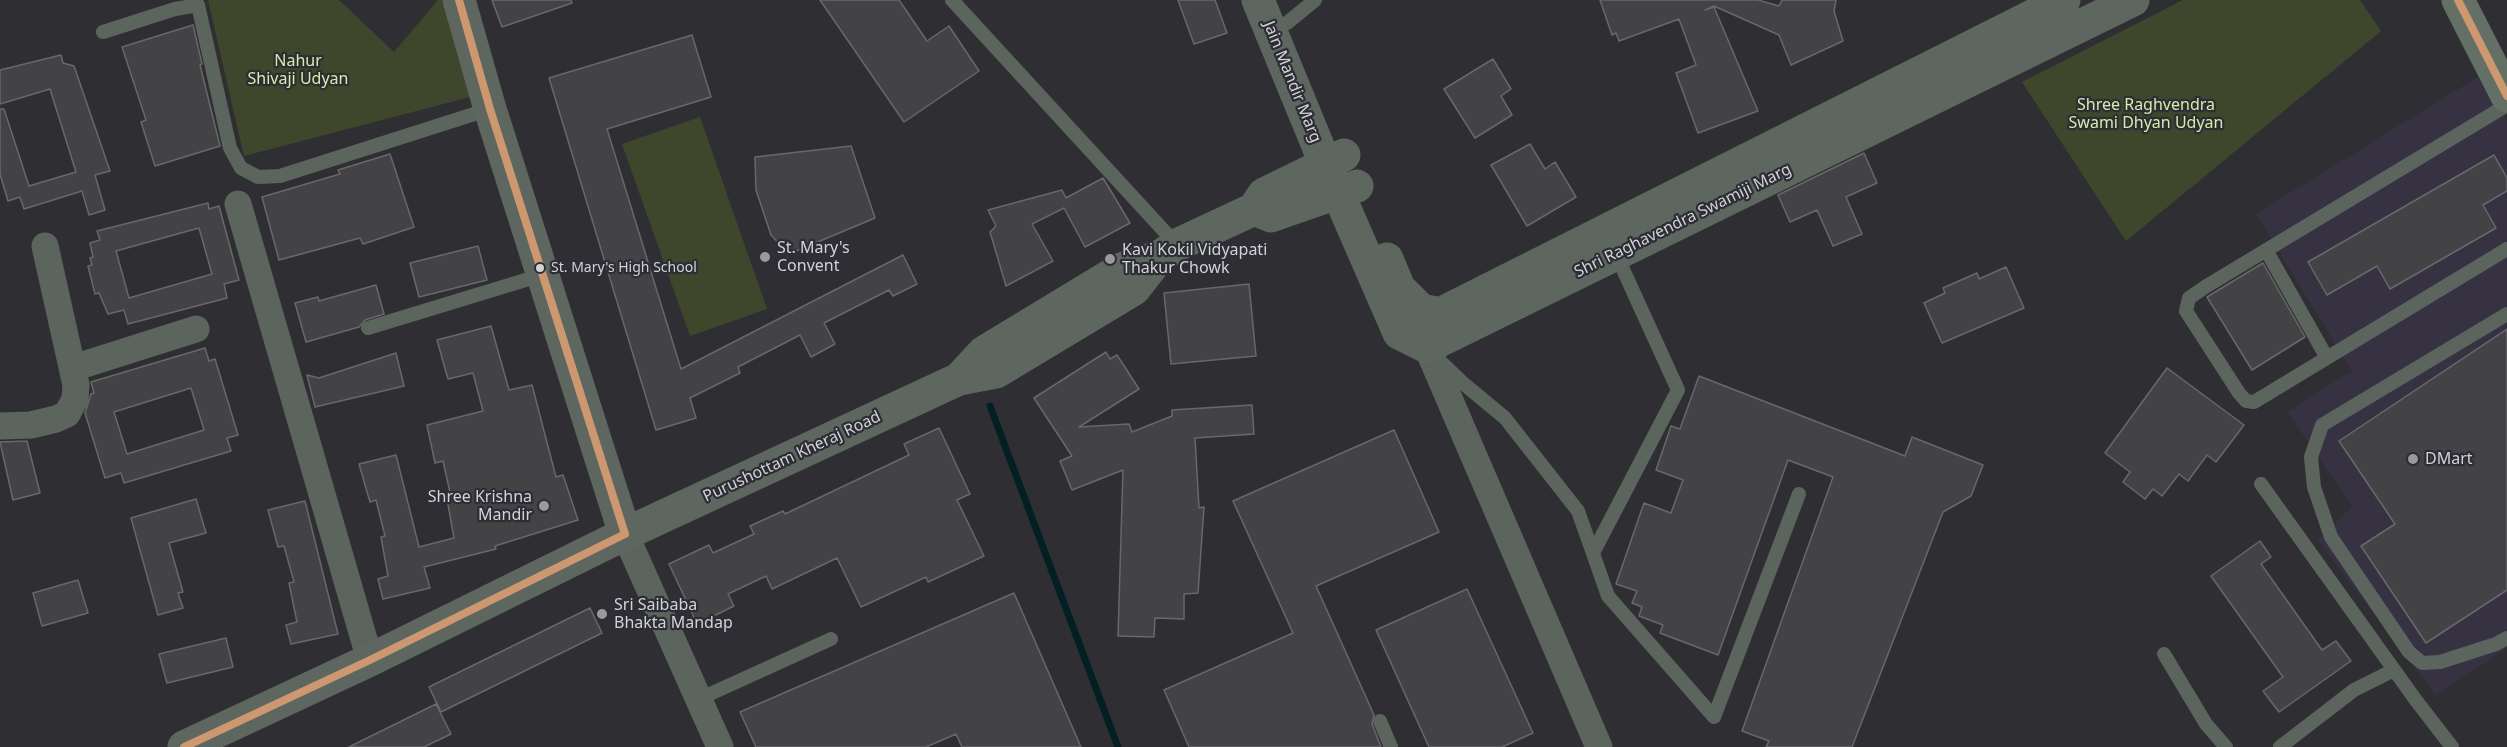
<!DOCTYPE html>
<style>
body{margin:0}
canvas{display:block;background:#2f2f33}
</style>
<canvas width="2507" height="747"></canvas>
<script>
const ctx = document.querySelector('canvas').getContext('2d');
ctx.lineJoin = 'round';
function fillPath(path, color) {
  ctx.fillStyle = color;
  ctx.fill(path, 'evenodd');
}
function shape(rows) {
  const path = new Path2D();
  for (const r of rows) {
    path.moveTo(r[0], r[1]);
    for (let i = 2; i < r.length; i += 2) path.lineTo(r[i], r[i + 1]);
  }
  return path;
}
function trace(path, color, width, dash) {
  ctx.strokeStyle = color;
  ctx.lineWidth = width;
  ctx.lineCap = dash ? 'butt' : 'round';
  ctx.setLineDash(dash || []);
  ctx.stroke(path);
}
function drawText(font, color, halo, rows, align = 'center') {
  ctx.font = font + ' "Noto Sans",sans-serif';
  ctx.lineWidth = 4.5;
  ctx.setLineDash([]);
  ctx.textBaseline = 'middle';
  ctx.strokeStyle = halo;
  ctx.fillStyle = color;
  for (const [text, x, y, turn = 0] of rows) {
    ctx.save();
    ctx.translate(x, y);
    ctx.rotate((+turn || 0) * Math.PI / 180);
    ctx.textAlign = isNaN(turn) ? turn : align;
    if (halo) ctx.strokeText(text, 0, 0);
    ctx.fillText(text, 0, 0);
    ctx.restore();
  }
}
fillPath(shape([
 [2478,77,2507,121,2507,648,2436,695,2318,540,2352,507,2288,412,2352,371,2256,214]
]), '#373242');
fillPath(shape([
 [208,0,339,0,394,52,438,0,442,0,470,97,244,156],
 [2183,0,2360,0,2381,31,2126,241,2022,82],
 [700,117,767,309,690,336,622,144]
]), '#3e472c');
trace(shape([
 [990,406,1118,747]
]), '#041f24', 7);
const building = shape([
 [492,0,571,0,572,3,502,27,492,0],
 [820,0,899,0,927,41,949,26,979,71,904,122,820,0],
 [1178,0,1215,0,1227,33,1194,44,1178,0],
 [1600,0,1758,0,1779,6,1782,0,1836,0,1834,11,1843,41,1791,65,1779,35,1714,6,1705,10,1714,7,1758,111,1698,133,1676,73,1696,65,1679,19,1619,41,1616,33,1612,35,1600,0],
 [193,25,202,64,200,65,220,146,155,166,141,122,146,120,122,47,193,25],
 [692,35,711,97,607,129,681,369,903,255,917,284,893,296,889,290,824,323,835,344,811,357,800,335,738,367,740,373,690,398,696,418,656,430,549,78,692,35],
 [61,55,63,63,74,66,110,171,95,175,105,210,89,215,82,191,24,209,20,197,8,201,0,174,0,109,4,109,29,186,76,172,50,89,0,104,0,70,61,55],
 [1493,59,1511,89,1501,96,1512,115,1475,138,1444,89,1493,59],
 [1530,144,1545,169,1555,162,1576,197,1527,226,1491,165,1530,144],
 [851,146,875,218,789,254,771,235,756,190,755,157,851,146],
 [1864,153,1877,183,1846,197,1862,234,1833,246,1817,210,1790,222,1778,195,1864,153],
 [390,154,414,227,363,244,360,238,279,260,262,197,340,174,338,170,390,154],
 [2494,155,2507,178,2507,191,2483,205,2496,228,2390,289,2377,266,2327,295,2308,262,2494,155],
 [1103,178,1130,223,1085,247,1064,208,1032,224,1053,261,1006,286,990,232,996,226,988,210,1062,190,1066,198,1103,178],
 [208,203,209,209,219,206,239,280,224,284,227,298,128,324,124,310,108,314,99,293,95,294,88,266,92,265,90,258,93,257,90,243,100,240,97,231,208,203],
 [199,228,212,274,129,298,116,251,199,228],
 [478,246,487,280,419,297,410,263,478,246],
 [2263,263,2305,337,2252,370,2207,297,2263,263],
 [2006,267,2024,308,1942,343,1924,303,1945,293,1943,288,1977,273,1979,279,2006,267],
 [1249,284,1256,356,1171,364,1164,293,1249,284],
 [376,285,384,314,365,320,359,327,306,342,295,303,318,297,319,301,376,285],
 [491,326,509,390,532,385,556,477,563,475,578,520,495,546,496,549,424,567,430,588,383,599,378,579,388,576,381,537,385,536,376,500,370,502,359,464,396,455,419,547,454,538,447,499,451,497,443,461,435,463,427,425,483,411,473,373,448,379,437,340,491,326],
 [2507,329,2507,590,2426,643,2361,546,2395,524,2339,441,2507,329],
 [205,348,209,361,215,359,238,435,227,438,231,451,124,483,121,473,105,478,85,413,91,394,94,393,91,382,205,348],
 [191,388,204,430,127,454,114,412,191,388],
 [1106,352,1110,359,1117,355,1139,389,1079,427,1129,424,1132,432,1172,416,1172,410,1252,405,1254,434,1195,438,1199,508,1204,507,1198,593,1184,594,1184,619,1155,618,1154,637,1118,636,1123,470,1072,490,1060,461,1072,456,1034,398,1106,352],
 [396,353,404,386,315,407,307,375,319,378,396,353],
 [2167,368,2244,425,2216,462,2207,455,2188,481,2179,474,2162,496,2153,489,2145,499,2123,482,2130,472,2105,453,2167,368],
 [1699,376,1905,456,1912,437,1983,465,1971,496,1943,512,1852,747,1766,747,1769,741,1742,731,1833,477,1788,460,1718,655,1660,633,1663,625,1639,616,1642,607,1632,603,1637,591,1616,584,1644,503,1671,513,1683,480,1656,470,1671,426,1680,429,1699,376],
 [939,428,970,494,957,500,984,556,928,582,926,577,861,607,837,558,772,589,766,576,728,594,734,606,697,624,669,564,709,545,713,553,754,534,750,526,783,511,785,514,909,455,904,444,939,428],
 [1394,430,1439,532,1316,586,1374,715,1372,724,1381,747,1189,747,1164,690,1293,633,1233,501,1394,430],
 [27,441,40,493,13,500,0,442,27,441],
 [196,499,206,533,169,543,183,592,178,593,183,608,158,615,131,518,196,499],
 [305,501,338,634,291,644,286,625,297,622,289,583,294,582,284,546,278,547,268,510,305,501],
 [2260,541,2271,557,2261,564,2322,650,2336,641,2351,661,2279,712,2263,691,2283,677,2211,576,2260,541],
 [78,580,88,613,42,626,33,593,78,580],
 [1467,589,1533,733,1502,747,1429,747,1376,630,1467,589],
 [1014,593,1081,747,962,747,956,734,926,747,756,747,740,712,1014,593],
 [590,608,602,633,441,712,429,687,590,608],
 [226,638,233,667,167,683,159,654,226,638],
 [436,704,451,734,424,747,349,747,436,704]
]);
fillPath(building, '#434346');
trace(building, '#68686c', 1.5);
trace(shape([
 [952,0,1177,245],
 [1287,23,1315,0],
 [103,32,175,9,198,5,230,148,241,168,258,177,280,176,490,109],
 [2507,105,2205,287,2189,298,2186,311,2239,393,2246,401,2254,402,2507,249],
 [2266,250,2327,358],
 [2507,314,2322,425,2311,457,2314,487,2331,537,2409,652,2422,663,2440,662,2496,644,2507,638],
 [368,328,542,275],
 [1440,361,1464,384,1505,418,1578,511,1608,596,1714,717,1799,494],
 [2261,484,2415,699,2452,747],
 [1593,553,1678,390,1616,254],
 [2164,654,2206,724,2226,747],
 [699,699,831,639],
 [1380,721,1391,747],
 [2280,747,2354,690,2394,670]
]), '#5b655e', 14);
trace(shape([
 [238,204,370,660],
 [1423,326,1427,347,1599,747],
 [73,368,196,329],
 [0,426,31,425,56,419,67,414,75,399,76,385,45,246],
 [625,534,720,747]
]), '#5b655e', 27);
trace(shape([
 [459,0,490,109,625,534],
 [1258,0,1325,163,1399,333,1427,347,2133,0],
 [1254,209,1271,216,1357,186],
 [1387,259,1399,288,1421,310,1440,314,2064,0],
 [959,379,984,352,1121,269,1159,257,1177,245,1254,209,1264,194,1344,155],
 [184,747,370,660,625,534,959,379,996,372,1134,289,1159,257]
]), '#5d6760', 33);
trace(shape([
 [2458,0,2507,96]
]), '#647066', 33);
trace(shape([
 [459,0,490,109,625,534],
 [2458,0,2507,96],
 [184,747,370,660,625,534]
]), '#cd976f', 8);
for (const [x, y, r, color] of [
 [765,257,6,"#99999e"],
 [1110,259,6,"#99999e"],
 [540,268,5,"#d2d2d7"],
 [2413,459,6,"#99999e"],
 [544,506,6,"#99999e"],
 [602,614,6,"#99999e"]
]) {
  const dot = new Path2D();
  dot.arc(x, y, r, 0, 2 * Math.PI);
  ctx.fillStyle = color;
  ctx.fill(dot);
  trace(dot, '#2d2e35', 2);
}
drawText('14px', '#d2d2d7', '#2d2e35', [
 ["St. Mary's High School",551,268]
], 'left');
drawText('16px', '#d4eda7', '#2d2e35', [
 ["Nahur",298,61],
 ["Shivaji Udyan",298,79],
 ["Shree Raghvendra",2146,105],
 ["Swami Dhyan Udyan",2146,123]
]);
drawText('16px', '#d2d2d7', '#2d2e35', [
 ["Jain Mandir Marg",1292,82,68],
 ["Shri Raghavendra Swamiji Marg",1683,221,-26],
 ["Purushottam Kheraj Road",792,457,-25]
]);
drawText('16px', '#d2d2d7', '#2d2e35', [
 ["St. Mary's",777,248],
 ["Convent",777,266],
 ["Kavi Kokil Vidyapati",1122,250],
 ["Thakur Chowk",1122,268],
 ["DMart",2425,459],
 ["Shree Krishna",532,497,"right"],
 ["Mandir",532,515,"right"],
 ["Sri Saibaba",614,605],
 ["Bhakta Mandap",614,623]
], 'left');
</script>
